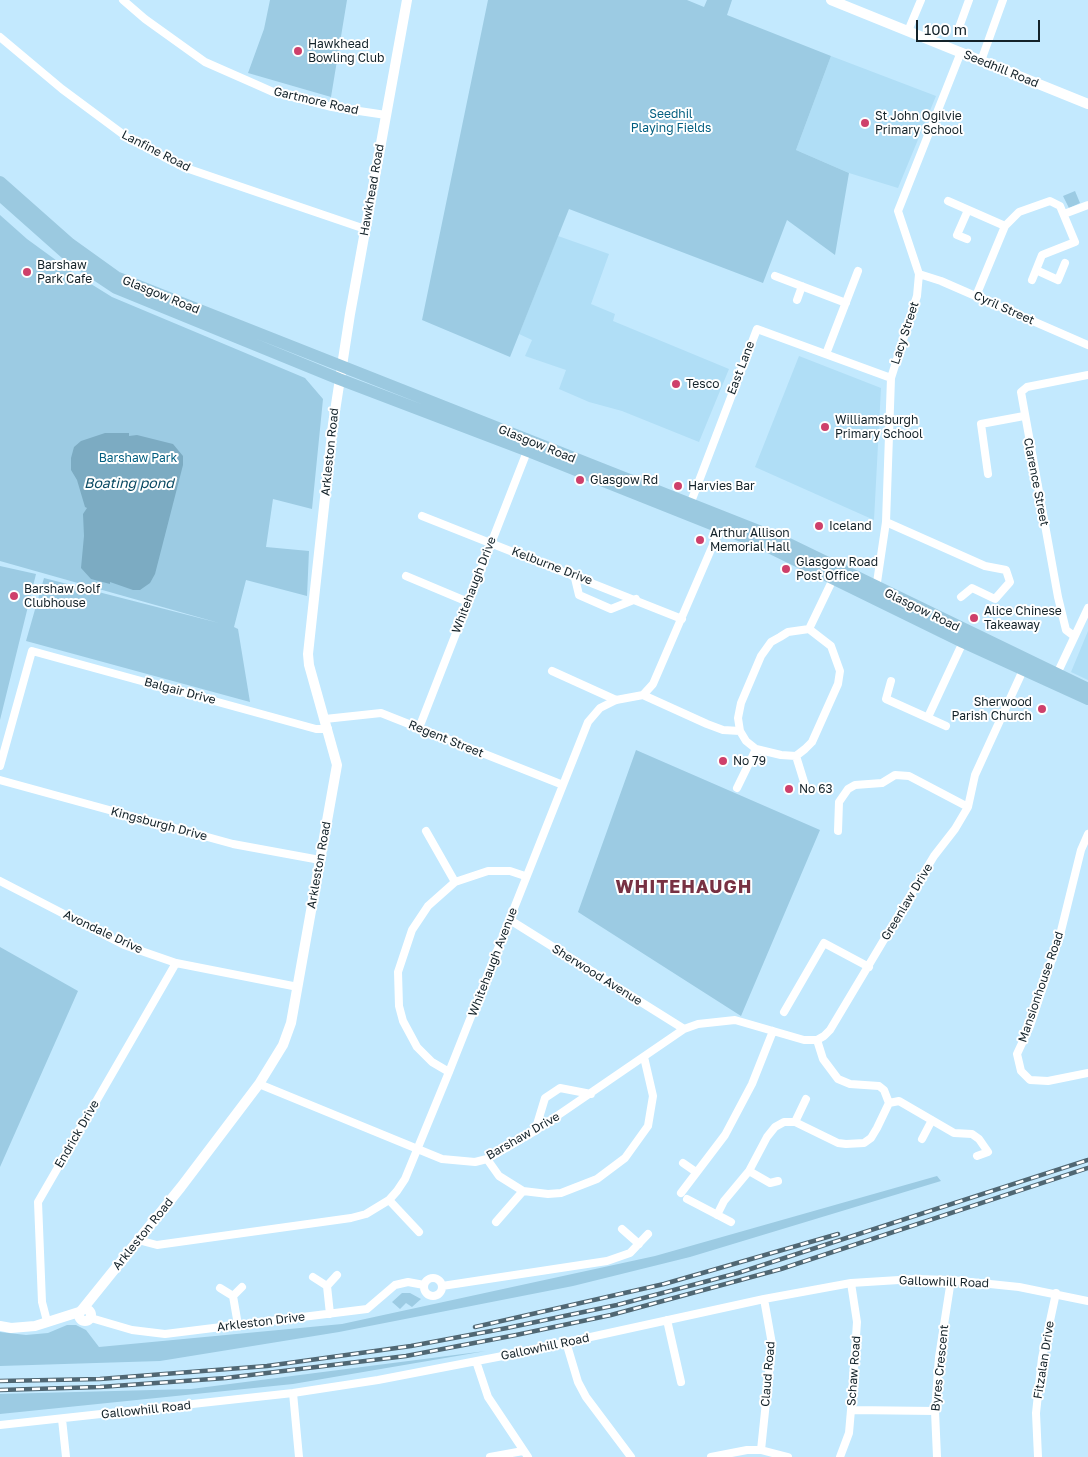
<!DOCTYPE html>
<style>
body{margin:0}
#map{position:relative;width:1088px;height:1457px;overflow:hidden;background:#c3e9fe;font-family:"Golos Text",sans-serif}
canvas{display:block}
.scale{position:absolute;left:916px;top:20px;width:124px;height:22px;box-sizing:border-box;border:2px solid #132229;border-top:0;padding-left:6px;font-size:15px;line-height:18px;white-space:nowrap;color:#132229;-webkit-text-stroke:4px #fff;paint-order:stroke}
</style>
<div id="map">
<canvas width="1088" height="1457"></canvas>
<div class="scale">100 m</div>
</div>
<script>
const ctx = document.querySelector('canvas').getContext('2d');
ctx.lineJoin = 'round';
function fillPath(path, color) {
  ctx.fillStyle = color;
  ctx.fill(path, 'evenodd');
}
function shape(rows) {
  const path = new Path2D();
  for (const r of rows) {
    if (r.length === 3) {
      path.moveTo(r[0] + r[2], r[1]);
      path.arc(r[0], r[1], r[2], 0, 2 * Math.PI);
      continue;
    }
    path.moveTo(r[0], r[1]);
    for (let i = 2; i < r.length; i += 2) path.lineTo(r[i], r[i + 1]);
  }
  return path;
}
function trace(path, color, width, dash) {
  ctx.strokeStyle = color;
  ctx.lineWidth = width;
  ctx.lineCap = dash ? 'butt' : 'round';
  ctx.setLineDash(dash || []);
  ctx.stroke(path);
}
function drawText(font, color, halo, rows, align = 'center') {
  ctx.font = font + ' "Golos Text",sans-serif';
  ctx.lineWidth = 4;
  ctx.setLineDash([]);
  ctx.textBaseline = 'middle';
  ctx.strokeStyle = halo;
  ctx.fillStyle = color;
  for (const [text, x, y, turn = 0] of rows) {
    ctx.save();
    ctx.translate(x, y);
    ctx.rotate((+turn || 0) * Math.PI / 180);
    ctx.textAlign = isNaN(turn) ? turn : align;
    if (halo) ctx.strokeText(text, 0, 0);
    ctx.fillText(text, 0, 0);
    ctx.restore();
  }
}
fillPath(shape([
 [831,56,936,96,898,188,849,173,796,150],
 [558,236,609,254,591,304,615,314,613,321,729,369,699,442,622,411,589,402,559,389,566,370,525,356,532,340,519,334],
 [799,356,881,388,874,520,755,467],
 [1088,631,1088,680,1071,672]
]), '#b0def6');
fillPath(shape([
 [270,0,347,0,331,97,248,73,264,29],
 [488,0,687,0,704,7,707,0,732,0,727,15,831,56,796,150,849,173,835,255,787,220,763,283,569,209,510,357,422,320],
 [1075,191,1080,203,1069,208,1063,196],
 [0,215,27,239,75,274,112,297,305,378,323,399,312,509,273,499,266,547,309,551,307,596,246,580,234,627,238,629,250,702,26,641,44,578,219,623,0,561],
 [0,566,36,574,0,720],
 [636,750,820,830,741,1016,578,912],
 [0,947,78,991,0,1167],
 [937,1176,941,1181,690,1257,573,1286,339,1332,160,1361,0,1366,0,1332,26,1335,48,1333,67,1325,76,1325,86,1330,99,1347,342,1324,655,1256],
 [402,1293,410,1293,421,1299,412,1307,406,1303,400,1309,392,1302],
 [486,1351,293,1384,0,1414,0,1394,191,1389]
]), '#9ccbe3');
fillPath(shape([
 [105,433,129,433,129,436,137,435,173,444,183,456,183,465,155,574,150,583,140,590,133,590,110,582,110,584,91,579,81,568,84,536,83,514,87,508,85,507,77,480,71,470,71,458,74,447,81,441]
]), '#7cabc2');
trace(shape([
 [123,0,145,19,205,62,255,84,273,92,332,107,386,115],
 [908,31,921,0],
 [957,33,969,0],
 [0,37,62,89,128,138,183,167,365,229],
 [981,61,1003,0],
 [948,201,1005,226],
 [1064,214,1088,205],
 [967,239,957,235,968,210],
 [1036,270,1058,280,1065,263],
 [919,274,941,281,1088,345],
 [775,276,846,303],
 [976,296,1005,226,1019,212,1050,201,1060,206,1075,242,1042,255,1032,280],
 [797,300,802,286],
 [826,354,858,271],
 [988,474,981,424,1024,416],
 [689,507,757,329,891,378],
 [422,516,682,619],
 [886,522,985,566,1006,570,1010,582,995,599,972,588,961,597],
 [574,574,579,595,611,609,636,599],
 [406,576,468,602],
 [876,589,886,522,891,378,917,296,919,274,898,211,961,52],
 [809,629,831,646,840,671,838,684,812,742,805,749,796,756,781,755,756,749,746,741,740,731,738,718,741,703,761,656,771,642,780,637,788,632,809,629,834,577],
 [1074,636,1066,630,1058,597,1021,392,1027,387,1088,375],
 [552,671,616,700],
 [1056,676,1088,608],
 [891,681,886,699,946,726],
 [643,695,707,724,723,730,740,731],
 [928,717,963,642],
 [325,719,381,713,563,785],
 [419,728,528,449],
 [796,756,805,785],
 [0,766,32,651,316,729,328,729],
 [0,780,233,844,320,860],
 [737,788,756,749],
 [426,831,455,882],
 [838,831,839,802,848,789,855,785,882,783,895,775,909,776,968,807],
 [1088,834,1081,850,1060,935,1030,1026,1017,1054,1021,1071,1030,1080,1048,1081,1088,1073],
 [0,881,124,945,176,963,298,987],
 [510,920,684,1029],
 [784,1012,824,943,869,967],
 [449,1072,432,1062,417,1047,403,1021,399,1006,398,972,412,930,428,906,455,882,488,871,510,871,525,876],
 [259,1084,442,1159,475,1162,487,1159,535,1131,684,1029,698,1024,735,1020,804,1040,817,1040,824,1036,830,1030,934,856,955,829,968,807,975,775,1024,668],
 [889,1103,899,1101,954,1133,972,1134,979,1139,988,1152,977,1156],
 [795,1122,806,1099],
 [535,1131,545,1098,560,1088,591,1094],
 [922,1139,932,1120],
 [487,1159,499,1176,523,1191,548,1194,561,1193,597,1179,625,1158,648,1126,653,1096,644,1057],
 [683,1163,696,1172],
 [749,1171,770,1183,778,1181],
 [681,1193,725,1135,752,1084,773,1031],
 [687,1199,731,1222],
 [389,1200,419,1232],
 [717,1215,724,1201,749,1171,767,1137,775,1127,784,1122,795,1122,838,1143,846,1144,864,1143,871,1138,877,1128,889,1103,884,1090,879,1086,850,1084,838,1079,823,1059,817,1040],
 [496,1222,523,1191],
 [622,1229,639,1244],
 [138,1240,157,1245,351,1218,366,1214,389,1200,397,1191,405,1179,449,1072,588,722,600,708,616,700,643,695,653,684,722,524],
 [313,1277,327,1286,337,1275],
 [433,1287,9],
 [327,1286,330,1314],
 [442,1286,607,1261,630,1253,648,1234],
 [220,1288,233,1296,242,1287],
 [233,1296,238,1325],
 [91,1318,132,1330,165,1334,367,1309,395,1285,408,1282,424,1285],
 [667,1320,681,1382],
 [47,1321,42,1302,38,1202,176,963],
 [566,1342,578,1382,586,1397,631,1457],
 [476,1361,488,1397,528,1457],
 [293,1393,299,1457],
 [851,1410,935,1411],
 [62,1419,66,1457],
 [0,1425,293,1393,378,1380,513,1354,764,1299,851,1283,915,1279,951,1280,1019,1287,1088,1301],
 [761,1450,772,1344,764,1299],
 [490,1457,523,1451],
 [711,1457,747,1450,761,1450,788,1457],
 [840,1457,849,1433,851,1410,857,1322,851,1283],
 [937,1457,935,1411,939,1357,951,1280],
 [1038,1457,1036,1413,1042,1358,1056,1293]
]), '#fff', 8);
trace(shape([
 [831,0,1088,104],
 [85,1315,6],
 [81,1311,181,1187,259,1084,283,1045,291,1023,337,765,309,665,308,654,333,424,350,314,407,0],
 [0,1326,11,1328,35,1326,79,1312]
]), '#fff', 10);
trace(shape([
 [0,182,70,244,116,277,774,537,1088,689],
 [0,195,71,258,116,288,339,379,528,451,769,547,963,642,1088,699]
]), '#9bc9e0', 12);
const rail = shape([
 [475,1327,664,1284,838,1234],
 [0,1381,100,1379,267,1366,411,1346,507,1328,617,1305,738,1273,1088,1160],
 [0,1390,100,1387,226,1378,406,1356,516,1335,611,1315,781,1269,1088,1168]
]);
trace(rail, '#506773', 4.5);
trace(rail, '#fff', 2.5, [8]);
for (const [x, y, r, color] of [
 [298,51,5,"#ce406b"],
 [865,123,5,"#ce406b"],
 [27,272,5,"#ce406b"],
 [676,384,5,"#ce406b"],
 [825,427,5,"#ce406b"],
 [580,480,5,"#ce406b"],
 [678,486,5,"#ce406b"],
 [819,526,5,"#ce406b"],
 [700,540,5,"#ce406b"],
 [786,569,5,"#ce406b"],
 [14,596,5,"#ce406b"],
 [974,618,5,"#ce406b"],
 [1042,709,5,"#ce406b"],
 [723,761,5,"#ce406b"],
 [789,789,5,"#ce406b"]
]) {
  const dot = new Path2D();
  dot.arc(x, y, r, 0, 2 * Math.PI);
  ctx.fillStyle = color;
  ctx.fill(dot);
  trace(dot, '#fff', 2);
}
drawText('12px', '#132229', '#fff', [
 ["Hawkhead",308,44],
 ["Bowling Club",308,58],
 ["St John Ogilvie",875,116],
 ["Primary School",875,130],
 ["Barshaw",37,265],
 ["Park Cafe",37,279],
 ["Tesco",686,384],
 ["Williamsburgh",835,420],
 ["Primary School",835,434],
 ["Glasgow Rd",590,480],
 ["Harvies Bar",688,486],
 ["Iceland",829,526],
 ["Arthur Allison",710,533],
 ["Memorial Hall",710,547],
 ["Glasgow Road",796,562],
 ["Post Office",796,576],
 ["Barshaw Golf",24,589],
 ["Clubhouse",24,603],
 ["Alice Chinese",984,611],
 ["Takeaway",984,625],
 ["Sherwood",1032,702,"right"],
 ["Parish Church",1032,716,"right"],
 ["No 79",733,761],
 ["No 63",799,789]
], 'left');
drawText('12px', '#132229', '#fff', [
 ["Seedhill Road",1001,69,22],
 ["Gartmore Road",316,101,13],
 ["Lanfine Road",156,151,27],
 ["Hawkhead Road",372,190,-80],
 ["Glasgow Road",161,295,22],
 ["Cyril Street",1004,308,24],
 ["Lacy Street",905,333,-72],
 ["East Lane",741,368,-69],
 ["Glasgow Road",537,444,22],
 ["Arkleston Road",330,452,-84],
 ["Clarence Street",1036,482,79],
 ["Kelburne Drive",552,566,21],
 ["Whitehaugh Drive",474,585,-69],
 ["Glasgow Road",922,610,26],
 ["Balgair Drive",180,691,15],
 ["Regent Street",446,739,22],
 ["Kingsburgh Drive",159,824,15],
 ["Arkleston Road",319,865,-80],
 ["Greenlaw Drive",907,902,-59],
 ["Avondale Drive",103,932,25],
 ["Whitehaugh Avenue",493,962,-69],
 ["Sherwood Avenue",597,975,32],
 ["Mansionhouse Road",1041,987,-71],
 ["Endrick Drive",77,1134,-60],
 ["Barshaw Drive",523,1136,-30],
 ["Arkleston Road",143,1234,-51],
 ["Gallowhill Road",944,1282,2],
 ["Arkleston Drive",261,1322,-7],
 ["Gallowhill Road",545,1347,-12],
 ["Fitzalan Drive",1044,1360,-81],
 ["Byres Crescent",940,1368,-84],
 ["Schaw Road",854,1371,-86],
 ["Claud Road",768,1374,-85],
 ["Gallowhill Road",146,1410,-6]
]);
drawText('12px', '#035f80', '#fff', [
 ["Seedhil",671,114],
 ["Playing Fields",671,128],
 ["Barshaw Park",138,458]
]);
drawText('italic 14px', '#0a4a63', '#fff', [
 ["Boating pond",129,484]
]);
ctx.letterSpacing = '1px';
drawText('bold 18px', '#773143', '#fff', [
 ["WHITEHAUGH",684,887]
]);
ctx.letterSpacing = '0px';
</script>
